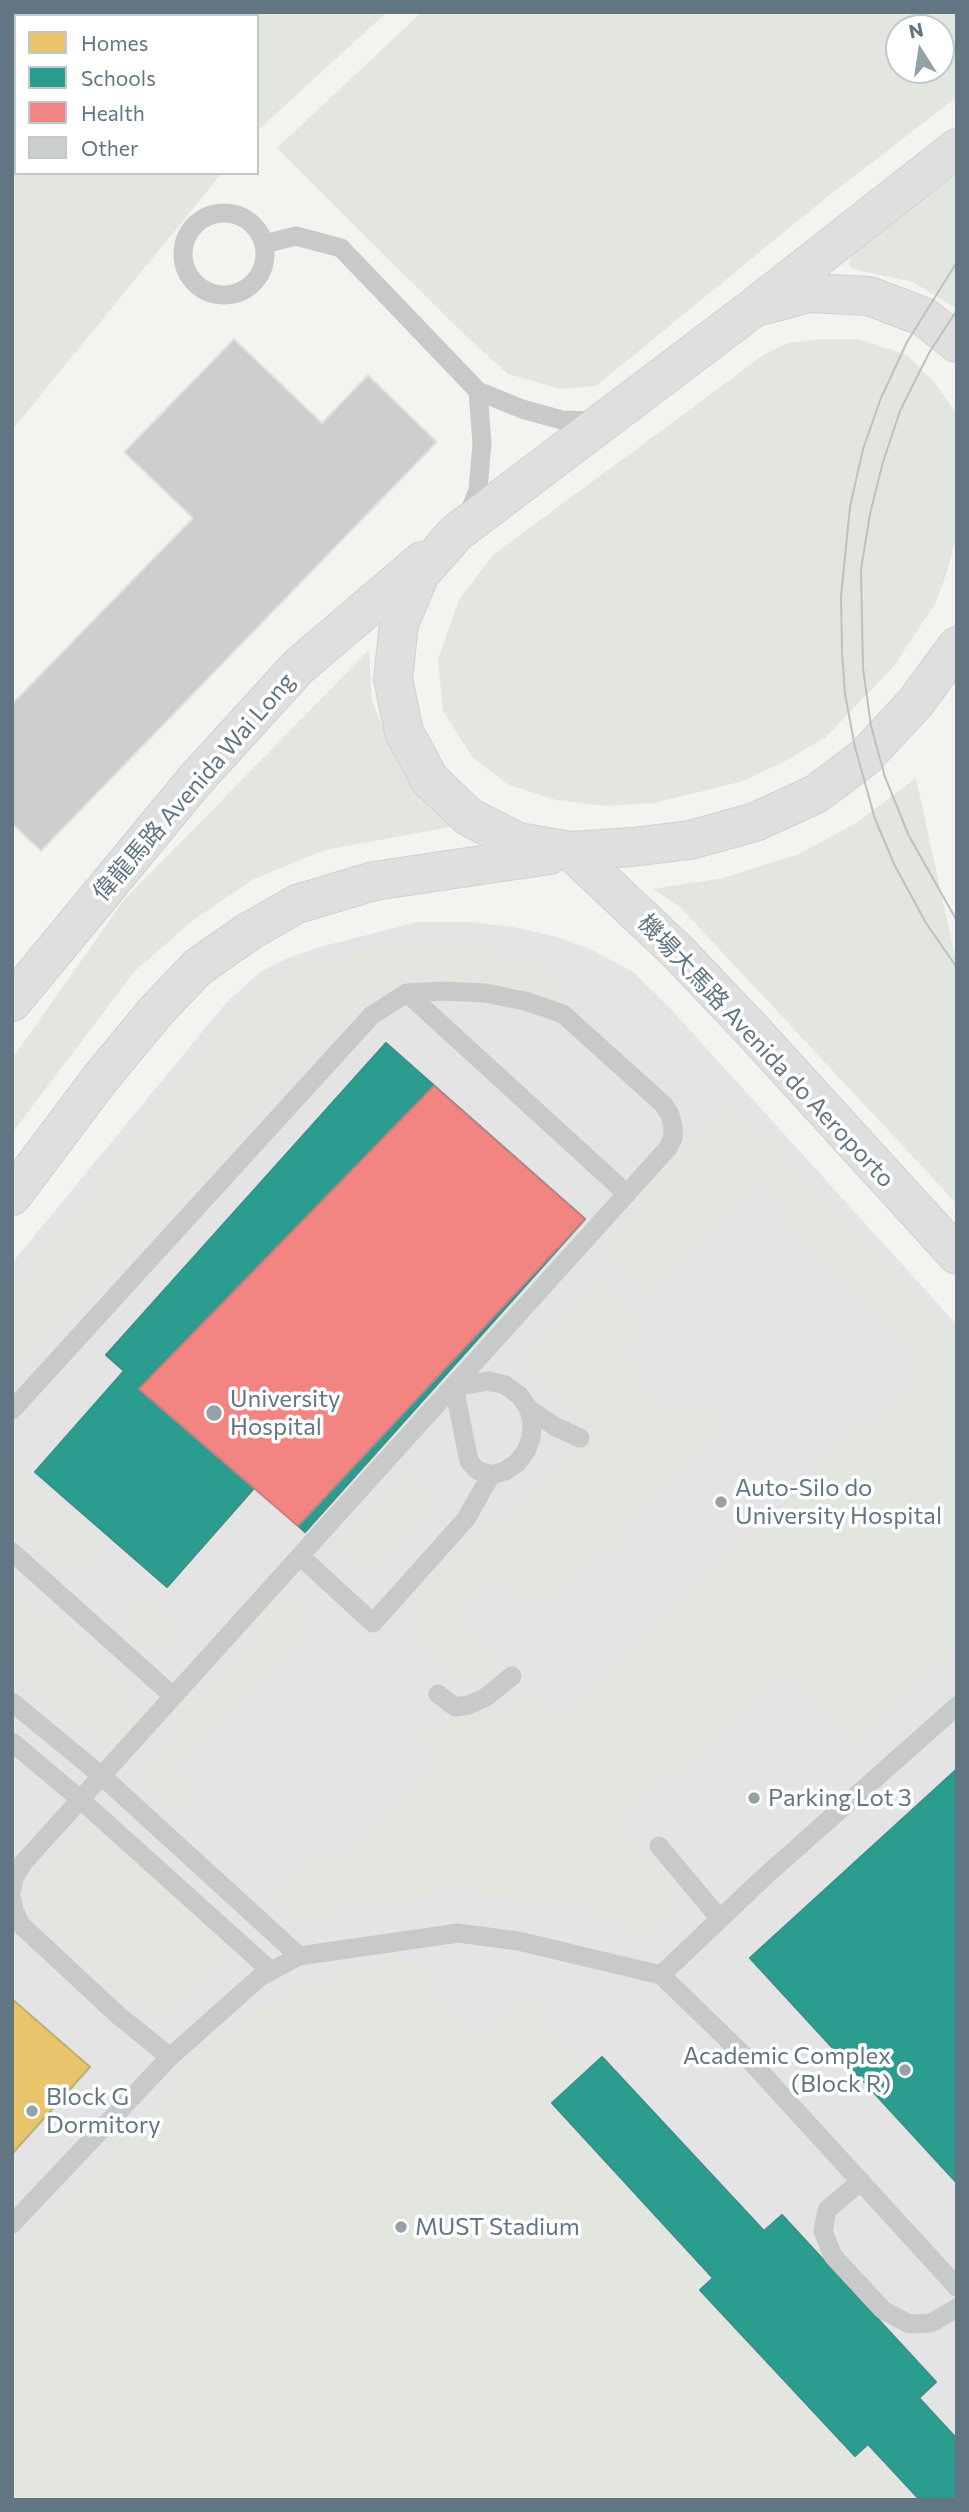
<!DOCTYPE html>
<meta charset="utf-8">
<style>
body{margin:0}
#map{position:relative;width:969px;height:2512px;overflow:hidden;background:#f3f3f0;font-family:Commissioner,sans-serif}
canvas{display:block}
.frame{position:absolute;inset:0;border:14px solid #617682;pointer-events:none}
.legend{position:absolute;left:14px;top:14px;width:245px;height:161px;box-sizing:border-box;background:#fff;border:2px solid #c0c8cd;margin:0;padding:9px 12px;list-style:none;font-size:21px;color:#617682}
.legend li{display:flex;align-items:center;gap:14px;height:35px}
.legend b{width:35px;border:2px solid #c0c8cd}
.north{position:absolute;left:885px;top:14px;width:70px;height:70px;box-sizing:border-box;background:#fff;border:2px solid #c0c8cd;border-radius:50%;rotate:348deg;font-size:19px;font-weight:700;line-height:28px;text-align:center;color:#617682}
.north::after{content:'';display:block;margin:auto;width:24px;height:32px;background:#94a2a8;clip-path:polygon(50% 0,100% 100%,50% 72%,0 100%)}
</style>
<div id="map">
<canvas width="969" height="2512"></canvas>
<div class="frame"></div>
<ul class="legend">
<li><b style="height:19px;background:#e9c46a"></b>Homes</li>
<li><b style="height:19px;background:#2a9d8f"></b>Schools</li>
<li><b style="height:19px;background:#f28482"></b>Health</li>
<li><b style="height:19px;background:#cccfce"></b>Other</li>
</ul>
<div class="north">N</div>
</div>
<script>
const ctx = document.querySelector('canvas').getContext('2d');
ctx.lineJoin = 'round';
function fillPath(path, color) {
  ctx.fillStyle = color;
  ctx.fill(path, 'evenodd');
}
function shape(rows) {
  const path = new Path2D();
  for (const r of rows) {
    if (r.length === 3) {
      path.moveTo(r[0] + r[2], r[1]);
      path.arc(r[0], r[1], r[2], 0, 2 * Math.PI);
      continue;
    }
    path.moveTo(r[0], r[1]);
    for (let i = 2; i < r.length; i += 2) path.lineTo(r[i], r[i + 1]);
  }
  return path;
}
function trace(path, color, width, dash) {
  ctx.strokeStyle = color;
  ctx.lineWidth = width;
  ctx.lineCap = dash ? 'butt' : 'round';
  ctx.setLineDash(dash || []);
  ctx.stroke(path);
}
function drawText(font, color, halo, rows, align = 'center') {
  ctx.font = font + ' Commissioner,"Noto Sans SC",sans-serif';
  ctx.lineWidth = 7;
  ctx.setLineDash([]);
  ctx.textBaseline = 'middle';
  ctx.strokeStyle = halo;
  ctx.fillStyle = color;
  for (const [text, x, y, turn = 0] of rows) {
    ctx.save();
    ctx.translate(x, y);
    ctx.rotate((+turn || 0) * Math.PI / 180);
    ctx.textAlign = isNaN(turn) ? turn : align;
    if (halo) ctx.strokeText(text, 0, 0);
    ctx.fillText(text, 0, 0);
    ctx.restore();
  }
}
fillPath(shape([
 [417,922,469,922,514,927,557,937,592,950,633,972,669,1007,957,1325,957,2500,12,2500,12,1263,226,1003,260,972,290,957,324,946]
]), '#e3e4e3');
fillPath(shape([
 [12,12,387,12,257,131,257,16,16,16,16,173,222,173,12,430],
 [422,12,957,12,957,97,822,201,596,386,561,389,508,374,464,334,277,148],
 [899,28,941,28,941,70,899,70],
 [957,174,957,309,913,282,853,269,849,265,850,259,854,252],
 [823,339,858,339,907,355,934,382,957,414,957,533,947,572,936,602,894,666,826,737,787,760,743,781,654,803,606,806,556,800,509,785,473,758,443,711,438,659,459,600,493,555,765,354,788,343],
 [369,650,372,701,397,762,425,798,460,825,325,850,254,879,192,921,134,972,12,1133,12,1059,124,900],
 [916,778,957,966,957,1204,680,907,653,889,723,878,799,854,858,822],
 [436,938,495,952,540,969,578,1004,475,980,392,991,373,998,356,1012,12,1377,12,1288,249,994,284,971,326,958],
 [735,1103,957,1342,957,1646,854,1739,805,1686,784,1673,616,1827,679,1897,644,1932,603,1914,533,1898,461,1894,414,1896,340,1908,321,1914,288,1913,268,1894,315,1852,342,1869,446,1764,420,1737,432,1722,461,1719,486,1711,495,1716,529,1689,565,1720,925,1367,759,1185,649,1296,617,1264,611,1248,623,1223,690,1144],
 [602,1280,646,1330,621,1356,683,1422,709,1399,733,1426,545,1611,500,1574,460,1620,496,1656,498,1660,495,1672,481,1686,465,1685,445,1666,416,1630,418,1602,429,1585,594,1432,527,1364],
 [12,1461,99,1537,102,1548,86,1567,70,1571,58,1567,12,1527],
 [418,1478,435,1487,438,1496,432,1513,369,1575,338,1543,394,1486],
 [12,1584,126,1690,134,1706,136,1717,134,1731,120,1740,89,1735,12,1666],
 [281,1592,315,1625,178,1765,200,1789,179,1811,150,1784,146,1775,145,1768,150,1758,178,1732,166,1717,186,1693,199,1700,262,1636,250,1619],
 [151,1627,25],
 [89,1822,202,1921,216,1945,215,1965,203,1983,182,2003,163,2013,144,2009,123,1996,42,1920,34,1901,34,1884],
 [398,1956,417,1965,454,2011,480,2034,525,1996,591,2066,602,2057,764,2231,856,2296,936,2382,919,2398,957,2500,12,2500,12,2258,221,2035,296,1990]
]), '#e2e6de');
const homes = shape([
 [12,1999,90,2067,12,2154,12,1999]
]);
fillPath(homes, '#e9c46a');
trace(homes, '#c0ad71', 2);
const schools = shape([
 [386,1043,585,1219,305,1532,255,1487,167,1587,35,1472,124,1371,106,1355,386,1043],
 [957,1769,957,2183,750,1958,957,1769],
 [602,2057,764,2231,782,2215,936,2382,919,2398,957,2439,957,2500,920,2500,868,2444,855,2456,700,2290,713,2278,552,2103,602,2057]
]);
fillPath(schools, '#2a9d8f');
trace(schools, '#3a918b', 2);
const health = shape([
 [434,1086,585,1219,298,1526,139,1389,434,1086]
]);
fillPath(health, '#f28482');
trace(health, '#c68082', 2);
const building = shape([
 [234,339,322,423,368,375,437,442,41,851,12,824,12,704,193,518,124,452,234,339]
]);
fillPath(building, '#cccfce');
trace(building, '#e2e2e0', 2);
const primary = shape([
 [957,148,752,309,456,533,420,574,399,624,393,679,404,732,430,780,469,817,518,842,571,851,632,847,690,840,755,822,816,794,865,757,916,702,957,646],
 [764,305,809,293,869,296,924,317,957,343],
 [571,851,678,952,752,1030,957,1255],
 [12,1002,195,780,298,667,422,561],
 [12,1196,99,1080,156,1011,198,967,248,932,297,904,374,881,549,855]
]);
trace(primary, '#d1d1d1', 40);
trace(shape([
 [224,254,41],
 [264,244,296,236,341,248,478,391,522,409,562,420,597,421],
 [467,518,478,490,482,443,478,391],
 [407,993,627,1194],
 [489,1381,505,1385,519,1395,529,1409,532,1423,531,1438,526,1451,517,1463,505,1471,491,1475,477,1470,469,1461,454,1387,489,1381],
 [529,1409,554,1426,580,1438],
 [12,1410,372,1015,407,993,444,991,485,993,525,1001,563,1014,664,1105,670,1115,673,1126,673,1138,668,1148,23,1863,14,1878,12,1889],
 [12,1552,173,1696],
 [300,1556,373,1623,466,1519,491,1475],
 [438,1694,455,1707,469,1705,486,1697,512,1676],
 [12,1702,103,1777,299,1956],
 [12,1742,81,1800,271,1971],
 [659,1846,720,1919],
 [12,1900,14,1910,21,1925,119,2016,170,2057],
 [661,1975,762,1879,957,1706],
 [861,2181,827,2210,823,2231,833,2256,883,2310,909,2324,931,2323,957,2308],
 [12,2224,170,2057,260,1977,299,1956,458,1933,518,1941,661,1975,755,2066,957,2287]
]), '#c8caca', 19);
trace(primary, '#dedfde', 38);
trace(shape([
 [957,262,907,342,881,398,863,449,850,507,841,596,842,651,845,694,855,747,875,819,895,866,926,923,957,968],
 [957,310,929,353,900,411,883,462,870,514,861,569,863,668,871,726,885,777,909,836,957,921]
]), '#bec0c1', 2);
for (const [x, y, r, color] of [
 [214,1413,9,"#94a2a8"],
 [721,1502,7,"#94a2a8"],
 [754,1798,7,"#94a2a8"],
 [905,2070,7,"#94a2a8"],
 [32,2111,7,"#94a2a8"],
 [401,2227,7,"#94a2a8"]
]) {
  const dot = new Path2D();
  dot.arc(x, y, r, 0, 2 * Math.PI);
  ctx.fillStyle = color;
  ctx.fill(dot);
  trace(dot, '#fff', 2.5);
}
drawText('24px', '#617682', '#fff', [
 ["偉龍馬路 Avenida Wai Long",194,787,-49],
 ["機場大馬路 Avenida do Aeroporto",766,1051,47]
]);
drawText('24px', '#617682', '#fff', [
 ["University",230,1399],
 ["Hospital",230,1427],
 ["Auto-Silo do",735,1488],
 ["University Hospital",735,1516],
 ["Parking Lot 3",768,1798],
 ["Academic Complex",891,2056,"right"],
 ["(Block R)",891,2084,"right"],
 ["Block G",46,2097],
 ["Dormitory",46,2125],
 ["MUST Stadium",415,2227]
], 'left');
</script>
